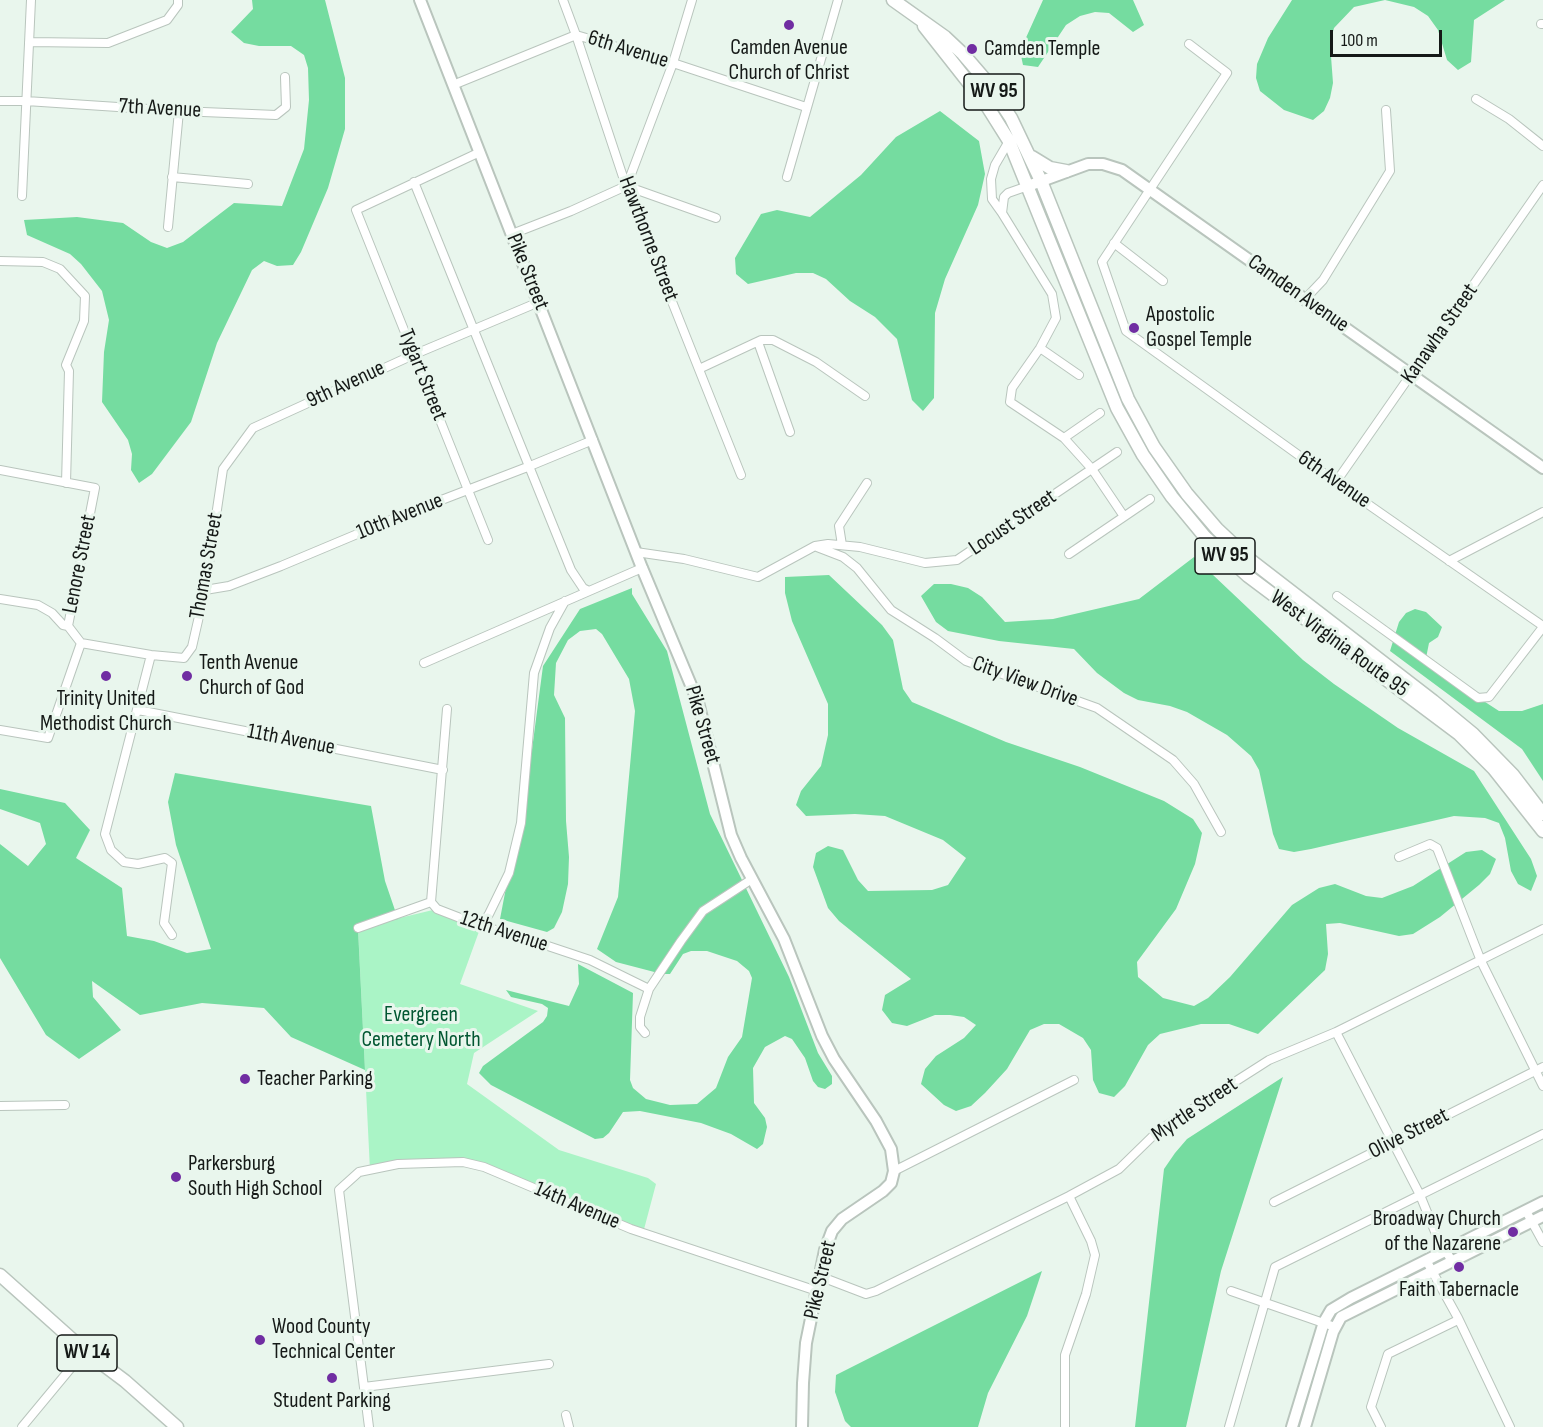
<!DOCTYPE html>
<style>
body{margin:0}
#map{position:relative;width:1543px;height:1427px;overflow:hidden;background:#e9f6ed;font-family:"Sofia Sans Condensed",sans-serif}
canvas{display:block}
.scale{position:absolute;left:1330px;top:30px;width:112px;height:27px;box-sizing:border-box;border:3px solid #151917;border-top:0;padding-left:8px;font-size:18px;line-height:21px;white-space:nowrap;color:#151917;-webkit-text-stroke:4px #e9f6ed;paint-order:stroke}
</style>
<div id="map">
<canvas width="1543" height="1427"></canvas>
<div class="scale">100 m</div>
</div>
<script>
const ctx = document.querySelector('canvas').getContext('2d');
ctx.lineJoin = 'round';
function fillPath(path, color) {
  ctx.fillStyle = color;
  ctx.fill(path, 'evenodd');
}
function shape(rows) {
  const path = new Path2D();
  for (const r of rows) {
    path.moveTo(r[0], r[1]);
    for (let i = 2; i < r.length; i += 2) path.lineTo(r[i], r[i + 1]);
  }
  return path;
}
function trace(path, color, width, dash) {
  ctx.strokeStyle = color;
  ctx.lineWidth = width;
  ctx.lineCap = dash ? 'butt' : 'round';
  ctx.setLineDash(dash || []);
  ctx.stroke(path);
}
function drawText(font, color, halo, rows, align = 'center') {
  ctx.font = font + ' "Sofia Sans Condensed",sans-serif';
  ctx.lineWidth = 6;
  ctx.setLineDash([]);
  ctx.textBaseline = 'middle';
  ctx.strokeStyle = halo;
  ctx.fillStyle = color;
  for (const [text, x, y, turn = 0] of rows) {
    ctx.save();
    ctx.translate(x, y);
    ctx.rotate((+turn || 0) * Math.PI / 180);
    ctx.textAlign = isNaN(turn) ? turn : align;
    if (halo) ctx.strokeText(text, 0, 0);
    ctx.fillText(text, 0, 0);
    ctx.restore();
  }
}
fillPath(shape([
 [437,909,481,926,460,984,538,1011,474,1053,467,1084,559,1150,648,1178,656,1184,643,1233,463,1162,370,1170,358,928]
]), '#aaf4c6');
fillPath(shape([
 [252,0,325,0,345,78,345,129,328,188,301,252,293,265,277,266,264,261,252,270,217,343,191,422,152,474,139,483,131,470,132,454,128,440,102,402,104,352,109,320,102,291,81,264,70,254,27,235,24,220,77,217,123,223,151,242,167,248,183,242,234,203,282,206,304,149,309,100,308,68,304,55,291,46,259,46,244,43,231,32,253,9],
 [1043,0,1133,0,1144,25,1133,32,1109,13,1095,12,1080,16,1066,25,1038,67,1023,65,1020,51],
 [1292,0,1505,0,1474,20,1471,62,1458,70,1447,60,1438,30,1428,16,1414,7,1385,0,1354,7,1334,28,1330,43,1333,83,1330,98,1324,111,1313,120,1284,110,1260,91,1256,78,1257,64,1268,38],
 [940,111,979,141,985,174,978,205,945,279,935,313,934,398,923,411,912,400,897,339,875,317,850,301,826,279,813,273,796,273,748,284,736,274,735,258,761,214,777,210,810,217,861,175,896,137],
 [1194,557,1303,660,1334,684,1398,728,1474,771,1531,859,1537,876,1531,891,1518,884,1511,871,1505,838,1499,823,1485,818,1454,816,1311,849,1294,852,1279,849,1273,834,1259,770,1251,756,1227,735,1187,712,1170,706,1138,700,1124,693,1097,673,1074,649,999,641,948,631,936,622,921,596,934,584,951,584,968,588,982,597,1005,622,1053,619,1139,599],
 [829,575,882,625,893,640,903,689,912,702,1006,742,1080,767,1164,801,1193,819,1202,833,1195,864,1176,909,1137,962,1138,977,1163,998,1194,1006,1208,998,1230,977,1292,905,1319,888,1335,884,1366,896,1382,898,1413,886,1466,852,1482,850,1496,859,1490,874,1479,885,1440,917,1413,934,1399,936,1340,923,1326,924,1328,954,1325,970,1258,1034,1229,1024,1201,1024,1160,1034,1148,1045,1125,1086,1114,1097,1099,1093,1093,1080,1091,1050,1083,1038,1059,1024,1044,1024,1030,1030,1007,1069,985,1093,971,1106,956,1111,944,1105,921,1084,925,1069,936,1056,964,1038,976,1025,964,1017,950,1015,935,1015,907,1026,892,1023,882,1010,885,995,911,979,839,921,828,908,813,867,816,853,828,846,843,850,858,880,868,891,932,890,948,885,966,858,943,840,885,816,855,814,806,816,796,805,801,791,821,766,828,735,828,704,792,621,785,593,785,577],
 [632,588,632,594,667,651,710,814,789,977,818,1053,832,1076,832,1084,825,1089,818,1087,813,1081,805,1058,792,1039,785,1036,765,1047,753,1068,754,1103,765,1118,767,1127,763,1144,757,1149,731,1134,701,1123,640,1111,623,1112,609,1133,603,1138,595,1139,491,1085,479,1073,483,1066,543,1022,547,1016,548,1008,542,1004,511,997,506,990,569,1006,579,984,578,964,633,993,630,1080,633,1088,646,1099,670,1105,697,1104,716,1088,728,1057,742,1037,752,978,749,971,737,961,707,951,691,951,683,954,670,974,662,974,616,962,597,949,618,897,635,711,629,679,602,634,596,629,580,631,568,640,556,663,554,695,565,718,566,821,569,857,568,884,562,912,554,928,547,932,500,919,531,757,543,666,580,609],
 [1415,609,1426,612,1442,627,1438,637,1429,643,1425,663,1499,711,1522,711,1543,704,1543,781,1522,749,1390,651,1399,622,1406,613],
 [175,773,371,806,385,881,398,919,358,929,365,1070,291,1037,264,1008,202,1003,140,1015,92,981,93,997,121,1030,79,1059,46,1035,0,958,0,844,28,866,46,844,40,823,0,809,0,789,65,803,90,830,76,858,122,888,127,936,154,941,187,953,211,949,176,845,168,802],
 [1283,1077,1221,1271,1186,1427,1135,1427,1164,1169,1175,1153,1187,1139],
 [1042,1271,1027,1316,988,1393,978,1427,851,1427,845,1421,835,1392,836,1375]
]), '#75dca0');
const street = shape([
 [563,0,576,35,626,186,741,475],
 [1541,24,1543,24],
 [29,42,108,43,167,20,178,5,178,0],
 [1189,44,1227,73,1102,262,1126,331,1336,482,1543,626],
 [453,85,576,35,673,63,806,107],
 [1476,99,1509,119,1543,146],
 [0,101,26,101,179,111,276,115,286,107,285,77],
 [480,152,356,210,488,540],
 [172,177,248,184],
 [787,177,838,0],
 [414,182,571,570,583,588,589,591],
 [627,185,673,63,692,0],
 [1028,186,1008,193,1004,197,1002,213,1052,294,1056,318,1040,348,1012,388,1010,402,1064,438,1092,469,1123,515],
 [22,196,31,0],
 [1002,213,992,199,991,179,995,165,1009,141],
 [168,227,179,111],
 [512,234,571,211,626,186,716,218],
 [1114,243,1163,281],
 [0,261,43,262,60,269,85,296,84,321,66,365,69,371,66,483],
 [1305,299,1323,280,1390,171,1386,110],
 [758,342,790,432],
 [1040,348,1079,375],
 [699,369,761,340,773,340,816,362,865,396],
 [1064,438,1100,413],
 [0,470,95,488,68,626],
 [1336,482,1543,185],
 [842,545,839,526,867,483],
 [817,547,843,557,857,568,891,610,935,638,966,661,1097,708,1173,760,1194,784,1221,832],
 [636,552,684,559,758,577,815,546,828,544,860,547,925,563,957,560,1117,452],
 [1069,554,1150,499],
 [1449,561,1543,512],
 [205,590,229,586,281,566,405,514,530,466,593,440],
 [1337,596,1478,698,1489,697,1543,627],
 [0,599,38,605,52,613,63,625,68,626,81,643],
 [81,643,151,655,184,658,192,647,205,590,223,469,253,428,413,355,539,302],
 [151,655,105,834,111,850,124,862,138,864,165,858,172,863,164,923,172,935],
 [424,663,642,568],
 [138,710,443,770],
 [0,730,48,738,81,643],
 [1399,857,1430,844,1437,848,1481,961,1543,1086],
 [431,902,447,709],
 [481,926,489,914,509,873,521,823,534,673,550,628,565,601],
 [358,928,431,902,437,909,481,926,512,934,590,960,649,989],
 [1336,1032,1420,1195,1438,1239,1452,1261],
 [645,1033,640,1027,640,1017,649,989,681,941,703,911,752,879],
 [0,1106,65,1105],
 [894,1171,1074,1080],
 [1274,1202,1543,1067],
 [1526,1211,1543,1242],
 [1426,1260,1458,1318,1510,1427],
 [819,1276,866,1294,876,1291,1069,1196,1119,1169,1158,1131,1269,1060,1336,1032,1543,929],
 [1231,1291,1335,1327],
 [364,1387,549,1364],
 [566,1415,569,1427],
 [22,1427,85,1351],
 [369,1427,339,1190,359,1172,398,1164,463,1162,484,1167,631,1229,817,1291],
 [1065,1427,1065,1355,1086,1294,1095,1255,1091,1241,1069,1196],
 [1229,1427,1275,1267,1543,1134],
 [1381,1427,1371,1407,1388,1354,1458,1320]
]);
const secondary = shape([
 [420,0,642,568,698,702,731,835,741,858,784,939,822,1036,834,1059,876,1121,891,1149,894,1171,891,1183,883,1191,842,1219,832,1231,825,1250,806,1343,803,1383,802,1427],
 [1028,186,1088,164,1103,164,1122,170,1543,468],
 [1292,1427,1324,1322,1331,1310,1351,1298,1543,1202],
 [1305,1427,1333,1332,1341,1317,1543,1216]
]);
const primary = shape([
 [893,0,945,37,963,54,988,83,1011,118,1041,181,1128,399,1154,447,1187,494,1217,529,1249,559,1433,701,1473,734,1513,775,1543,814],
 [924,26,987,106,1009,141,1117,408,1143,455,1172,497,1205,537,1248,576,1459,734,1494,769,1543,831],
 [1032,157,1050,168,1066,171],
 [0,1275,85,1351,125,1381,177,1427]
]);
trace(street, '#b9c5bd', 10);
trace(secondary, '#b9c5bd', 14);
trace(primary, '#b9c5bd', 15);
trace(street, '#fff', 8);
trace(secondary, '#fff', 10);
trace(primary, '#fff', 12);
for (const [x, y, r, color] of [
 [789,25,6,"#702da2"],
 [972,49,6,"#702da2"],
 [1134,328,6,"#702da2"],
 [106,676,6,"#702da2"],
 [187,676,6,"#702da2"],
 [245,1079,6,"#702da2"],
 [176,1177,6,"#702da2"],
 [1513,1232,6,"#702da2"],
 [1459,1267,6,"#702da2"],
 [260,1340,6,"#702da2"],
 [332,1378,6,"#702da2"]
]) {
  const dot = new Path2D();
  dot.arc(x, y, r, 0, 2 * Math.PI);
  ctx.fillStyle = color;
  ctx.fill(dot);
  trace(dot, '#e9f6ed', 2);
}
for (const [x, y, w] of [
 [994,92,60],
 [1225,556,60],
 [87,1353,60]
]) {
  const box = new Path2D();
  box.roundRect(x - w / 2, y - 18, w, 36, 4.5);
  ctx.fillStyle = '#e9f6ed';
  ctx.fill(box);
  trace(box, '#151917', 1.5);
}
drawText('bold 21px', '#151917', null, [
 ["WV 95",994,92],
 ["WV 95",1225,556],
 ["WV 14",87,1353]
]);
drawText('22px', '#151917', '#e9f6ed', [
 ["Camden Avenue",789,48,"center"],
 ["Church of Christ",789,73,"center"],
 ["Camden Temple",984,49],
 ["Apostolic",1146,315],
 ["Gospel Temple",1146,340],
 ["Tenth Avenue",199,663],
 ["Church of God",199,688],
 ["Trinity United",106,699,"center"],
 ["Methodist Church",106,724,"center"],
 ["Teacher Parking",257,1079],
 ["Parkersburg",188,1164],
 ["South High School",188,1189],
 ["Broadway Church",1501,1219,"right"],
 ["of the Nazarene",1501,1244,"right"],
 ["Faith Tabernacle",1459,1290,"center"],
 ["Wood County",272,1327],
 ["Technical Center",272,1352],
 ["Student Parking",332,1401,"center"]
], 'left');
drawText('22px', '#151917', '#e9f6ed', [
 ["6th Avenue",628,50,17],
 ["7th Avenue",160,109,3],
 ["Hawthorne Street",648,239,69],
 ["Pike Street",527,272,68],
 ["Camden Avenue",1298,294,35],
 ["Kanawha Street",1440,334,-55],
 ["Tygart Street",422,375,68],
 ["9th Avenue",346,385,-25],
 ["6th Avenue",1334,480,35],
 ["10th Avenue",400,517,-22],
 ["Locust Street",1013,523,-34],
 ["Lenore Street",80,564,-79],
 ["Thomas Street",207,566,-80],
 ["West Virginia Route 95",1339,644,36],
 ["City View Drive",1025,682,20],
 ["Pike Street",702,725,74],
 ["11th Avenue",291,740,11],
 ["12th Avenue",504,932,18],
 ["Myrtle Street",1195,1110,-34],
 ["Olive Street",1409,1134,-27],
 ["14th Avenue",577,1206,23],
 ["Pike Street",821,1280,-77]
]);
drawText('22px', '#025732', '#e9f6ed', [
 ["Evergreen",421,1015],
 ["Cemetery North",421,1040]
]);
</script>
